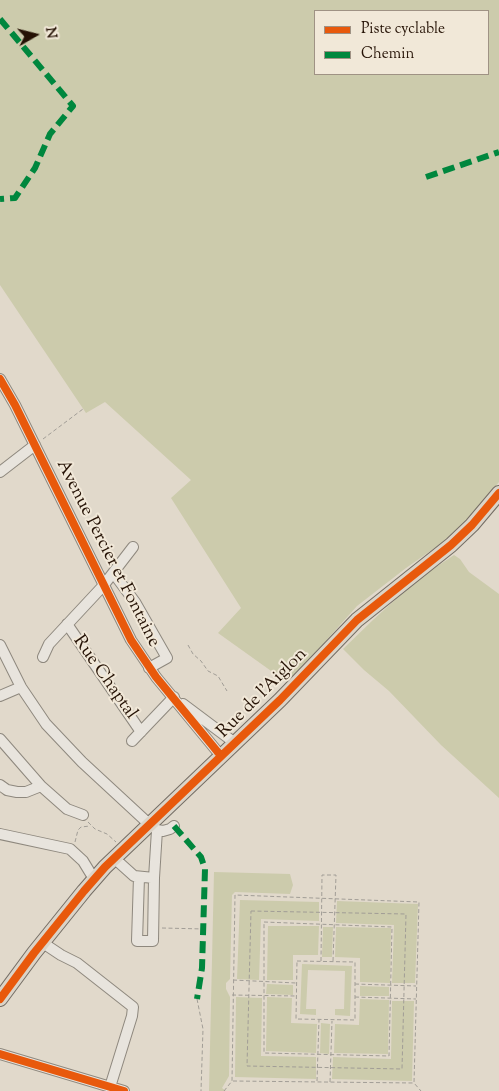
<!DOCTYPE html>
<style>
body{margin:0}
#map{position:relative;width:499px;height:1091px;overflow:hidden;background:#e1d9cb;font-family:"Sorts Mill Goudy",serif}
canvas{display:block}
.legend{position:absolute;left:314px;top:10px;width:175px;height:65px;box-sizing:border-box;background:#f1e8d8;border:1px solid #9f9284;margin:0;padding:6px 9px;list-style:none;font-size:15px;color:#251205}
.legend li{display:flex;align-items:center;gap:10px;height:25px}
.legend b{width:25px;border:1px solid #9f9284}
.north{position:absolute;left:10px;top:10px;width:50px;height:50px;-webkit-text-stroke:4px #f1e8d8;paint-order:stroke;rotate:82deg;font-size:14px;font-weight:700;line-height:20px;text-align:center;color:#251205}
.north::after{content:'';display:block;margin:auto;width:18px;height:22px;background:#251205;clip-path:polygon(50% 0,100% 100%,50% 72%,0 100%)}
</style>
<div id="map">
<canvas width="499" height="1091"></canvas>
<ul class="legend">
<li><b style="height:6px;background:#e8590c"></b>Piste cyclable</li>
<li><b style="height:6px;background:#00873e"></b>Chemin</li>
</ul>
<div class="north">N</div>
</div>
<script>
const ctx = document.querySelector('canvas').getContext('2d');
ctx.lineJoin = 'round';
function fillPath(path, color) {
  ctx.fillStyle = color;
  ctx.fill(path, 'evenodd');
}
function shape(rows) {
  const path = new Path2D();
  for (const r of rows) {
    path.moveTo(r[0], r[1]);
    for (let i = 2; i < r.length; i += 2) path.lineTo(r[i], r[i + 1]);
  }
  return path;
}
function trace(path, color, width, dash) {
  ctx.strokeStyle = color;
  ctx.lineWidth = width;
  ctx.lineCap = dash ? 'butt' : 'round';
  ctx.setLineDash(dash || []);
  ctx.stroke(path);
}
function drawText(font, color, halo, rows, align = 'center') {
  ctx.font = font + ' "Sorts Mill Goudy",serif';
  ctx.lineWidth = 4;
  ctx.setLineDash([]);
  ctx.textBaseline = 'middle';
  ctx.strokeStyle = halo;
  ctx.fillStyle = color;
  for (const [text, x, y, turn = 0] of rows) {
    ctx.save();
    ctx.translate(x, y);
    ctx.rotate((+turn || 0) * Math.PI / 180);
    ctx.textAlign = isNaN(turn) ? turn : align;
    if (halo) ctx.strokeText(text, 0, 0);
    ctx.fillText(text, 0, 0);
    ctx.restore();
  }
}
fillPath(shape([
 [0,0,499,0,499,482,482,503,460,527,439,545,406,568,357,606,288,683,218,633,241,608,171,498,191,480,105,402,86,413,0,285],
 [315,11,488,11,488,74,315,74],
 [454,555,460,559,469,572,499,594,499,798,441,745,389,691,364,670,343,649,374,619,417,580],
 [214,872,290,874,293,885,290,894,235,892,232,895,230,979,226,983,226,989,230,997,229,1076,222,1088,226,1091,209,1091],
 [240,900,319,902,319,921,261,919,259,980,237,979],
 [337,901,418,904,415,983,392,983,394,925,336,923],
 [268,926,319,926,318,955,293,955,293,980,267,980],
 [323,927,333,927,332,957,322,957],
 [336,927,391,928,390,983,360,982,360,958,335,957],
 [302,964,352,966,350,1016,335,1015,335,1009,344,1009,345,971,308,970,306,1009,316,1009,316,1015,300,1014],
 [267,984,293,985,293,995,266,994],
 [360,986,389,987,389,996,360,996],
 [236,997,262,998,261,1056,316,1057,316,1079,235,1077],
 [267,997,292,998,291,1023,317,1024,316,1053,266,1051],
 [360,999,389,1000,388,1054,334,1053,335,1024,359,1025],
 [392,1001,414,1001,412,1081,332,1079,333,1057,391,1059],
 [321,1023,330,1024,329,1054,320,1053]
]), '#cccbac');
const minor = shape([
 [0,379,15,405,131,640,156,677,221,756],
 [0,472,35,445],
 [114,574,135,602,167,658,149,668],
 [67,624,141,732],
 [0,645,21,687,46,724,82,762,149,824],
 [43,657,49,644,103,586,133,547],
 [0,696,21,687],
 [183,704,235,743],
 [0,739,41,786,67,809,83,815],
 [132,741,174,697],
 [0,785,7,790,17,792,26,792,41,786],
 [153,826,157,830,163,831,170,829,174,826],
 [0,834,70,849,83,861,94,879],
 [114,858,134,876,154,878,153,941,137,941,139,877],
 [154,878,157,830],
 [43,943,61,955,77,963,133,1007,132,1016,110,1087],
 [0,1054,124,1091]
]);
const major = shape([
 [0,999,34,953,84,891,105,867,280,700,357,620,451,545,472,525,499,493]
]);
trace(minor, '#8e887e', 12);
trace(major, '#746d64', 16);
trace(shape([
 [43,439,83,409],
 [188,645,193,654,201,661,208,671,218,676,227,691],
 [88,822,95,829,107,834,116,842],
 [75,842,78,830,81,827,90,826],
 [251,911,406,914,402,1069,247,1066,251,911],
 [264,922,392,927,389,1056,264,1053,264,922],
 [162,928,204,929],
 [297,961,355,962,355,1020,296,1019,297,961],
 [321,961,322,875,336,875,333,961],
 [233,980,296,983],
 [355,984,416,986],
 [232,995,296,996],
 [355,997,416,999],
 [197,999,203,1029,201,1091],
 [233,1081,414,1083],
 [317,1081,319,1020],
 [330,1082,332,1021],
 [224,1091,232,1081,235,895,419,902,414,1083,421,1091]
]), '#a19d96', 1, [4, 2.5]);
trace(minor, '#e8e4dd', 10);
trace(major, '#dbd4c8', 14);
trace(shape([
 [0,19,73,106,50,134,35,168,15,198,0,199],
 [426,177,499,152],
 [174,826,201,857,205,869,202,968,197,999]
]), '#00873e', 6, [12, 6]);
trace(shape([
 [0,379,15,405,131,640,156,677,221,756],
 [0,999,34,953,84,891,105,867,280,700,357,620,451,545,472,525,499,493],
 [0,1054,124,1091]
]), '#e8590c', 8);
drawText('18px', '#251205', '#f1e8d8', [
 ["Avenue Percier et Fontaine",107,554,63],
 ["Rue Chaptal",104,678,55],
 ["Rue de l'Aiglon",263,694,-45]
]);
</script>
